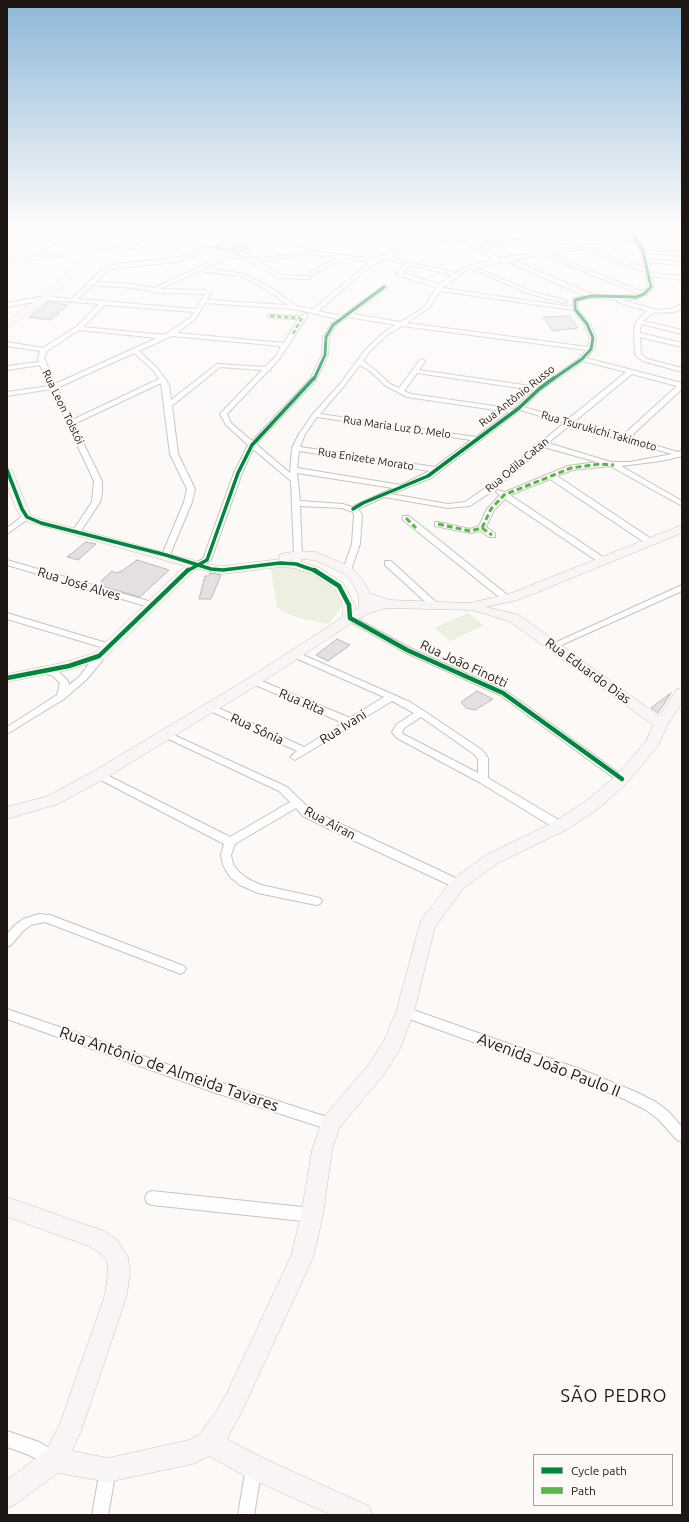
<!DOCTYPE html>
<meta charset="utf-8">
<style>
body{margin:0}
#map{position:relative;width:689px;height:1522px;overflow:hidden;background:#fcf9f7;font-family:Ubuntu,sans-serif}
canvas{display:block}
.frame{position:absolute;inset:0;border:8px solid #1e1713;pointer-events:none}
.legend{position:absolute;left:533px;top:1454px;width:140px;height:52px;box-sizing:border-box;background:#fdf9f6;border:1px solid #a49f9b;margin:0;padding:5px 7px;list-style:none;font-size:12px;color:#1e1713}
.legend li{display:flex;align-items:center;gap:8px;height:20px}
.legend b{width:20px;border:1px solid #a49f9b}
</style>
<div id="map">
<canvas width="689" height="1522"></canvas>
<div class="frame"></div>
<ul class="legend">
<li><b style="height:5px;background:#00873e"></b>Cycle path</li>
<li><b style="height:5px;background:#58b947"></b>Path</li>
</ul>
</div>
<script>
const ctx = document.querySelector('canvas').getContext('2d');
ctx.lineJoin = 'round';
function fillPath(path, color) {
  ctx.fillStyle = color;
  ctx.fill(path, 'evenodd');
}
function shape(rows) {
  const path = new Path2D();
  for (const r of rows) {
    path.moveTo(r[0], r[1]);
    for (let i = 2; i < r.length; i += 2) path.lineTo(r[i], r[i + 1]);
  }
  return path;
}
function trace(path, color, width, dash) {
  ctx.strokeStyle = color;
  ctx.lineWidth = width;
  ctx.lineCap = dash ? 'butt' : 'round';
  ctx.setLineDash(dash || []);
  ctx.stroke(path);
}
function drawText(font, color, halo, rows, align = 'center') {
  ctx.font = font + ' Ubuntu,sans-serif';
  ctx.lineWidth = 4;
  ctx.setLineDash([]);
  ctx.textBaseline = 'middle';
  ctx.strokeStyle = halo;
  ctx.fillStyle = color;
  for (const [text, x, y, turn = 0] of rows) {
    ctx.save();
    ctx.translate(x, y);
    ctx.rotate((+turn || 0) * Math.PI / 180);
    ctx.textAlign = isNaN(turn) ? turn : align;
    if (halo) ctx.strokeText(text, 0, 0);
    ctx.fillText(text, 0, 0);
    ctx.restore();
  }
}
fillPath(shape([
 [241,228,267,228,265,233,257,239,254,244,245,242,252,234,240,230],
 [550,228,563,228,558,235,569,237,593,229,603,230,586,240,546,241,523,243,492,250,481,247,473,242,487,240,500,241],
 [660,228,682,228,682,251,653,248,648,240],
 [287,566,302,570,330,584,340,600,342,606,329,624,295,617,277,608,271,569],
 [468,613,484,625,450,641,434,628]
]), '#edefe0');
trace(shape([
 [481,244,533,238,547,234]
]), '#a4bfbf', 1.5);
const building = shape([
 [226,240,253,247,238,253,214,247,226,240],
 [48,302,68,305,51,320,29,317,48,302],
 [570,316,578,328,553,331,543,317,570,316],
 [86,542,96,544,78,560,67,557,86,542],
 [137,560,169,570,140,597,101,586,102,580,112,571,116,573,122,571,137,560],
 [210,573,221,575,211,599,199,599,205,576,209,576,210,573],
 [337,639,350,645,328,661,316,655,337,639],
 [477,691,493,699,475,710,466,708,461,702,477,691],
 [671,693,658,713,651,708,671,693]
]);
fillPath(building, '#e4e0e2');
trace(building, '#bdb9bb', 1);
const street = shape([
 [7,228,12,228,7,233,7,228],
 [64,228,69,228,37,259,33,259,33,257,64,228],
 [158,228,163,228,143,246,139,246,139,244,158,228],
 [329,228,341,228,325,232,303,250,376,259,380,258,380,256,384,256,421,240,443,238,468,241,500,258,633,238,629,231,601,228,632,228,637,236,645,228,650,228,639,240,645,250,682,252,682,256,646,253,647,259,682,262,682,266,648,262,651,273,682,276,682,280,651,276,654,287,646,295,636,299,621,300,657,310,671,309,682,304,682,308,674,312,653,313,643,321,682,330,682,334,642,324,640,328,640,333,682,343,682,347,640,337,641,354,647,359,682,368,682,372,643,361,635,355,634,328,637,321,647,311,617,302,618,300,591,298,578,301,577,303,578,309,590,324,596,338,594,349,586,358,682,383,682,389,629,438,678,452,682,450,682,456,661,461,621,466,682,501,682,506,610,466,573,470,557,476,653,540,653,544,647,544,550,479,510,495,606,559,606,563,600,563,505,499,494,510,486,527,495,533,495,537,489,537,481,531,470,533,435,526,435,522,438,522,470,529,479,526,487,509,500,495,496,492,497,490,505,492,568,466,597,462,544,447,494,490,470,506,448,508,384,497,358,509,362,515,360,544,351,570,347,572,343,570,352,544,354,515,353,512,342,508,300,506,302,555,300,564,296,566,292,564,294,555,291,481,253,449,242,473,211,560,201,567,195,567,195,563,203,559,234,473,248,445,226,425,220,414,262,370,220,367,172,406,178,454,195,489,192,502,169,557,166,557,162,555,184,502,187,489,170,454,161,383,74,424,102,481,102,493,100,502,79,534,73,534,72,532,92,502,94,481,51,389,7,396,7,392,49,386,40,365,7,370,7,366,39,362,38,358,40,351,7,346,7,342,43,348,76,327,99,304,45,300,7,307,7,303,45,296,72,299,100,271,107,267,123,263,175,258,201,249,177,243,176,242,179,240,246,257,261,258,288,255,297,250,321,230,329,228],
 [634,241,640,251,644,268,589,248,634,241],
 [443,242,465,243,494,260,469,266,456,273,390,257,424,243,443,242],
 [583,249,645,272,648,287,643,292,550,254,583,249],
 [207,251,225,255,154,288,134,284,96,282,104,273,111,269,176,262,207,251],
 [300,253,337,258,310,272,309,273,312,275,344,258,370,262,313,309,297,306,268,286,245,274,204,268,231,257,250,261,279,278,310,279,311,278,308,276,282,275,258,261,289,258,300,253],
 [544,255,639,294,620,296,592,294,513,260,544,255],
 [385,259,405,264,396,273,396,275,437,287,426,305,420,310,400,322,353,314,386,288,387,287,384,285,342,316,318,311,372,265,385,259],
 [506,261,585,296,573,299,572,307,442,288,465,271,472,269,527,293,564,303,567,301,531,291,477,268,506,261],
 [410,265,452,275,439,284,402,273,410,265],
 [199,271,242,276,264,288,288,305,207,300,211,294,205,290,160,289,199,271],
 [92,285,134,288,161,293,205,294,196,309,78,299,92,285],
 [440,291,573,310,584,324,590,338,588,347,407,323,430,307,440,291],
 [205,303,294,309,338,319,331,324,323,337,322,355,311,378,252,441,231,423,227,414,268,371,271,370,271,368,280,358,308,315,305,313,302,316,268,315,268,317,270,318,298,319,284,343,177,333,195,319,205,303],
 [105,305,194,312,191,317,164,335,83,327,105,305],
 [348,317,396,325,383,333,365,350,340,384,313,414,299,434,292,448,290,473,256,444,316,380,328,355,329,337,335,326,348,317],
 [402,326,586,350,580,358,538,387,419,370,425,361,422,359,420,360,399,388,390,384,375,370,363,361,369,352,387,335,402,326],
 [79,330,157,338,55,384,44,358,47,351,79,330],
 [172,336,281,346,276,356,265,367,217,364,171,400,169,385,166,380,157,368,139,351,172,336],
 [134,353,153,370,159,379,72,420,57,388,134,353],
 [583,361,626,372,567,420,524,407,541,390,583,361],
 [360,365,371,372,386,386,407,397,509,412,476,437,320,414,344,386,360,365],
 [417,373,534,390,514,409,411,394,404,391,417,373],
 [632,374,677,386,622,436,574,422,632,374],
 [520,410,564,423,488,486,465,502,448,504,391,494,431,478,520,410],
 [317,417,471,440,435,467,300,447,305,434,317,417],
 [570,425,672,454,630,462,611,462,548,443,570,425],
 [299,451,430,471,401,485,297,468,299,451],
 [297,473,393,488,352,507,343,504,300,501,297,473],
 [471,228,477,228,487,235,496,235,534,232,540,228,547,228,535,235,496,239,484,237,471,228],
 [24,515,30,515,31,517,7,534,7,528,24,515],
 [403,516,409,516,510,597,510,601,504,601,403,520,403,516],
 [7,560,155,603,156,605,155,607,149,607,7,565,7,560],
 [385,561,391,561,438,604,439,606,438,608,432,608,385,565,385,561],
 [682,585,682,591,557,647,551,647,550,645,682,585],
 [7,613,113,645,114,647,113,649,107,649,7,619,7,613],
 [350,615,410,648,506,691,627,779,626,781,618,781,500,695,404,652,347,620,346,618,347,616,350,615],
 [294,651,410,702,424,711,482,750,488,758,488,778,564,823,565,826,564,829,556,829,479,782,397,738,392,732,397,724,414,713,392,701,295,760,290,757,297,751,206,709,204,707,209,704,212,705,304,747,343,723,251,683,249,681,251,679,257,679,350,718,384,697,291,656,289,654,291,652,294,651],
 [421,717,474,754,478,759,478,773,403,734,402,732,404,728,421,717],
 [99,653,104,656,102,661,86,680,64,699,7,734,7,727,57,695,60,683,53,676,40,672,38,670,40,668,43,667,59,672,68,681,69,685,80,676,96,654,99,653],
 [165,731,287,787,311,810,462,881,464,884,462,887,458,888,454,887,329,829,303,816,296,808,235,844,231,855,233,864,238,871,248,879,261,885,320,898,322,901,320,904,316,905,258,893,240,885,230,877,223,865,221,855,224,844,95,777,94,775,99,772,103,773,230,837,290,802,279,791,162,736,160,734,162,732,165,731],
 [39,914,50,915,184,966,186,969,184,972,180,974,176,972,45,922,31,925,23,931,11,945,7,947,7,934,15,925,23,919,39,914],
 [405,1007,580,1069,634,1091,656,1102,668,1111,682,1127,682,1142,677,1140,658,1119,646,1110,624,1099,570,1077,401,1016,399,1012,401,1008,405,1007],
 [7,1009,213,1080,330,1118,335,1120,337,1124,335,1128,330,1130,213,1092,7,1019,7,1009],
 [152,1191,312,1208,317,1210,319,1215,317,1220,312,1222,152,1205,147,1203,145,1198,147,1193,152,1191],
 [7,1431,39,1442,60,1454,62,1460,60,1466,54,1468,29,1455,7,1447,7,1431],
 [254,1459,260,1461,262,1467,254,1515,238,1515,246,1467,248,1461,254,1459],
 [108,1462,114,1464,116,1470,108,1515,92,1515,100,1470,102,1464,108,1462]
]);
const secondary = shape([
 [112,228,121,228,102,247,179,240,192,236,204,228,214,228,198,240,179,244,97,252,48,300,7,328,7,321,42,296,87,253,7,264,7,260,93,247,112,228],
 [7,467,12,470,28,509,31,515,36,518,212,565,223,566,280,559,278,557,280,554,298,551,316,552,351,567,361,578,370,593,389,600,470,603,509,594,682,525,682,533,518,600,486,607,519,615,659,716,677,689,682,688,682,703,668,724,658,746,627,783,598,809,566,830,498,863,464,888,435,927,414,1012,399,1051,383,1076,339,1128,332,1150,323,1215,313,1258,242,1411,227,1439,263,1458,369,1506,373,1515,331,1515,245,1476,209,1456,193,1464,108,1482,58,1473,16,1504,7,1508,7,1480,46,1451,59,1426,105,1295,108,1272,107,1261,101,1254,89,1246,7,1217,7,1197,104,1231,117,1240,128,1257,130,1272,127,1295,81,1431,72,1451,108,1458,189,1440,200,1434,215,1413,226,1395,291,1256,301,1215,312,1150,323,1118,369,1064,384,1041,396,1012,421,920,452,880,486,855,554,822,586,801,617,775,646,741,653,725,509,621,472,610,387,608,369,613,355,621,259,684,104,779,58,804,7,819,7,807,48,796,94,771,249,678,343,617,343,605,334,588,312,574,294,568,280,567,223,574,198,569,194,571,104,659,69,670,7,682,7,674,66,662,94,653,185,566,28,522,23,519,16,509,7,485,7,467],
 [298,559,314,560,343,573,352,582,359,596,359,608,356,609,355,605,343,583,320,568,300,561,289,560,298,559]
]);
trace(street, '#c7c3bf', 2);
trace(secondary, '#c7c3bf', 1);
fillPath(street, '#fffefe');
fillPath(secondary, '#f9f5f4');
trace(shape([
 [270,316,300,318],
 [293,334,302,318]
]), '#58b947', 2.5, [4.5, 2.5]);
trace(shape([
 [406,518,416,528],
 [438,524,470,531,482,528,491,509,504,495,571,468,600,464,614,465],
 [482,528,492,535]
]), '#58b947', 3, [6, 3]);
trace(shape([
 [314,379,325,355,326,337,333,325,384,287],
 [553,379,582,359,591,349,593,338,587,324,575,309,575,300,591,296,636,297,644,294,651,287,643,251,629,228]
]), '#00873e', 3);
trace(shape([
 [7,470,22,509,27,517,41,523,166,555,211,569,223,570,280,563,296,564,316,571],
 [353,509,363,503,428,476,519,408,539,389,554,378],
 [187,571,207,560,238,473,252,445,314,378]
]), '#00873e', 3.5);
trace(shape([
 [314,570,339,586,349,605,350,618,407,650,503,693,622,779],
 [7,678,69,666,99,656,188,570]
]), '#00873e', 4.5);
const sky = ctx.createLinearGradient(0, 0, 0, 441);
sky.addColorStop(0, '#8db8d8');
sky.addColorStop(0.52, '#fefcfb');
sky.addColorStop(1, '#fefcfb00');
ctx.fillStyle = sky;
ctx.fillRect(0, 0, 689, 441);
drawText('11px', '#1e1713', '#fdf9f6', [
 ["Rua Antônio Russo",517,396,-38],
 ["Rua Leon Tolstói",63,407,64],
 ["Rua Maria Luz D. Melo",397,427,8],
 ["Rua Tsurukichi Takimoto",599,431,16],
 ["Rua Enizete Morato",366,459,9],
 ["Rua Odila Catan",517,465,-40]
]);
drawText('13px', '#1e1713', '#fdf9f6', [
 ["Rua José Alves",79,584,17],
 ["Rua João Finotti",464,664,25],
 ["Rua Eduardo Dias",588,671,36],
 ["Rua Rita",302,702,23],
 ["Rua Ivani",343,727,-32],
 ["Rua Sônia",257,729,25],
 ["Rua Airan",330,823,28]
]);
drawText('16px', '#1e1713', '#fdf9f6', [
 ["Avenida João Paulo II",549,1065,21],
 ["Rua Antônio de Almeida Tavares",169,1069,19]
]);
ctx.letterSpacing = '1px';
drawText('18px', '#1e1713', '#fdf9f6', [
 ["SÃO PEDRO",614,1396]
]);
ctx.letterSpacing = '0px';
</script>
